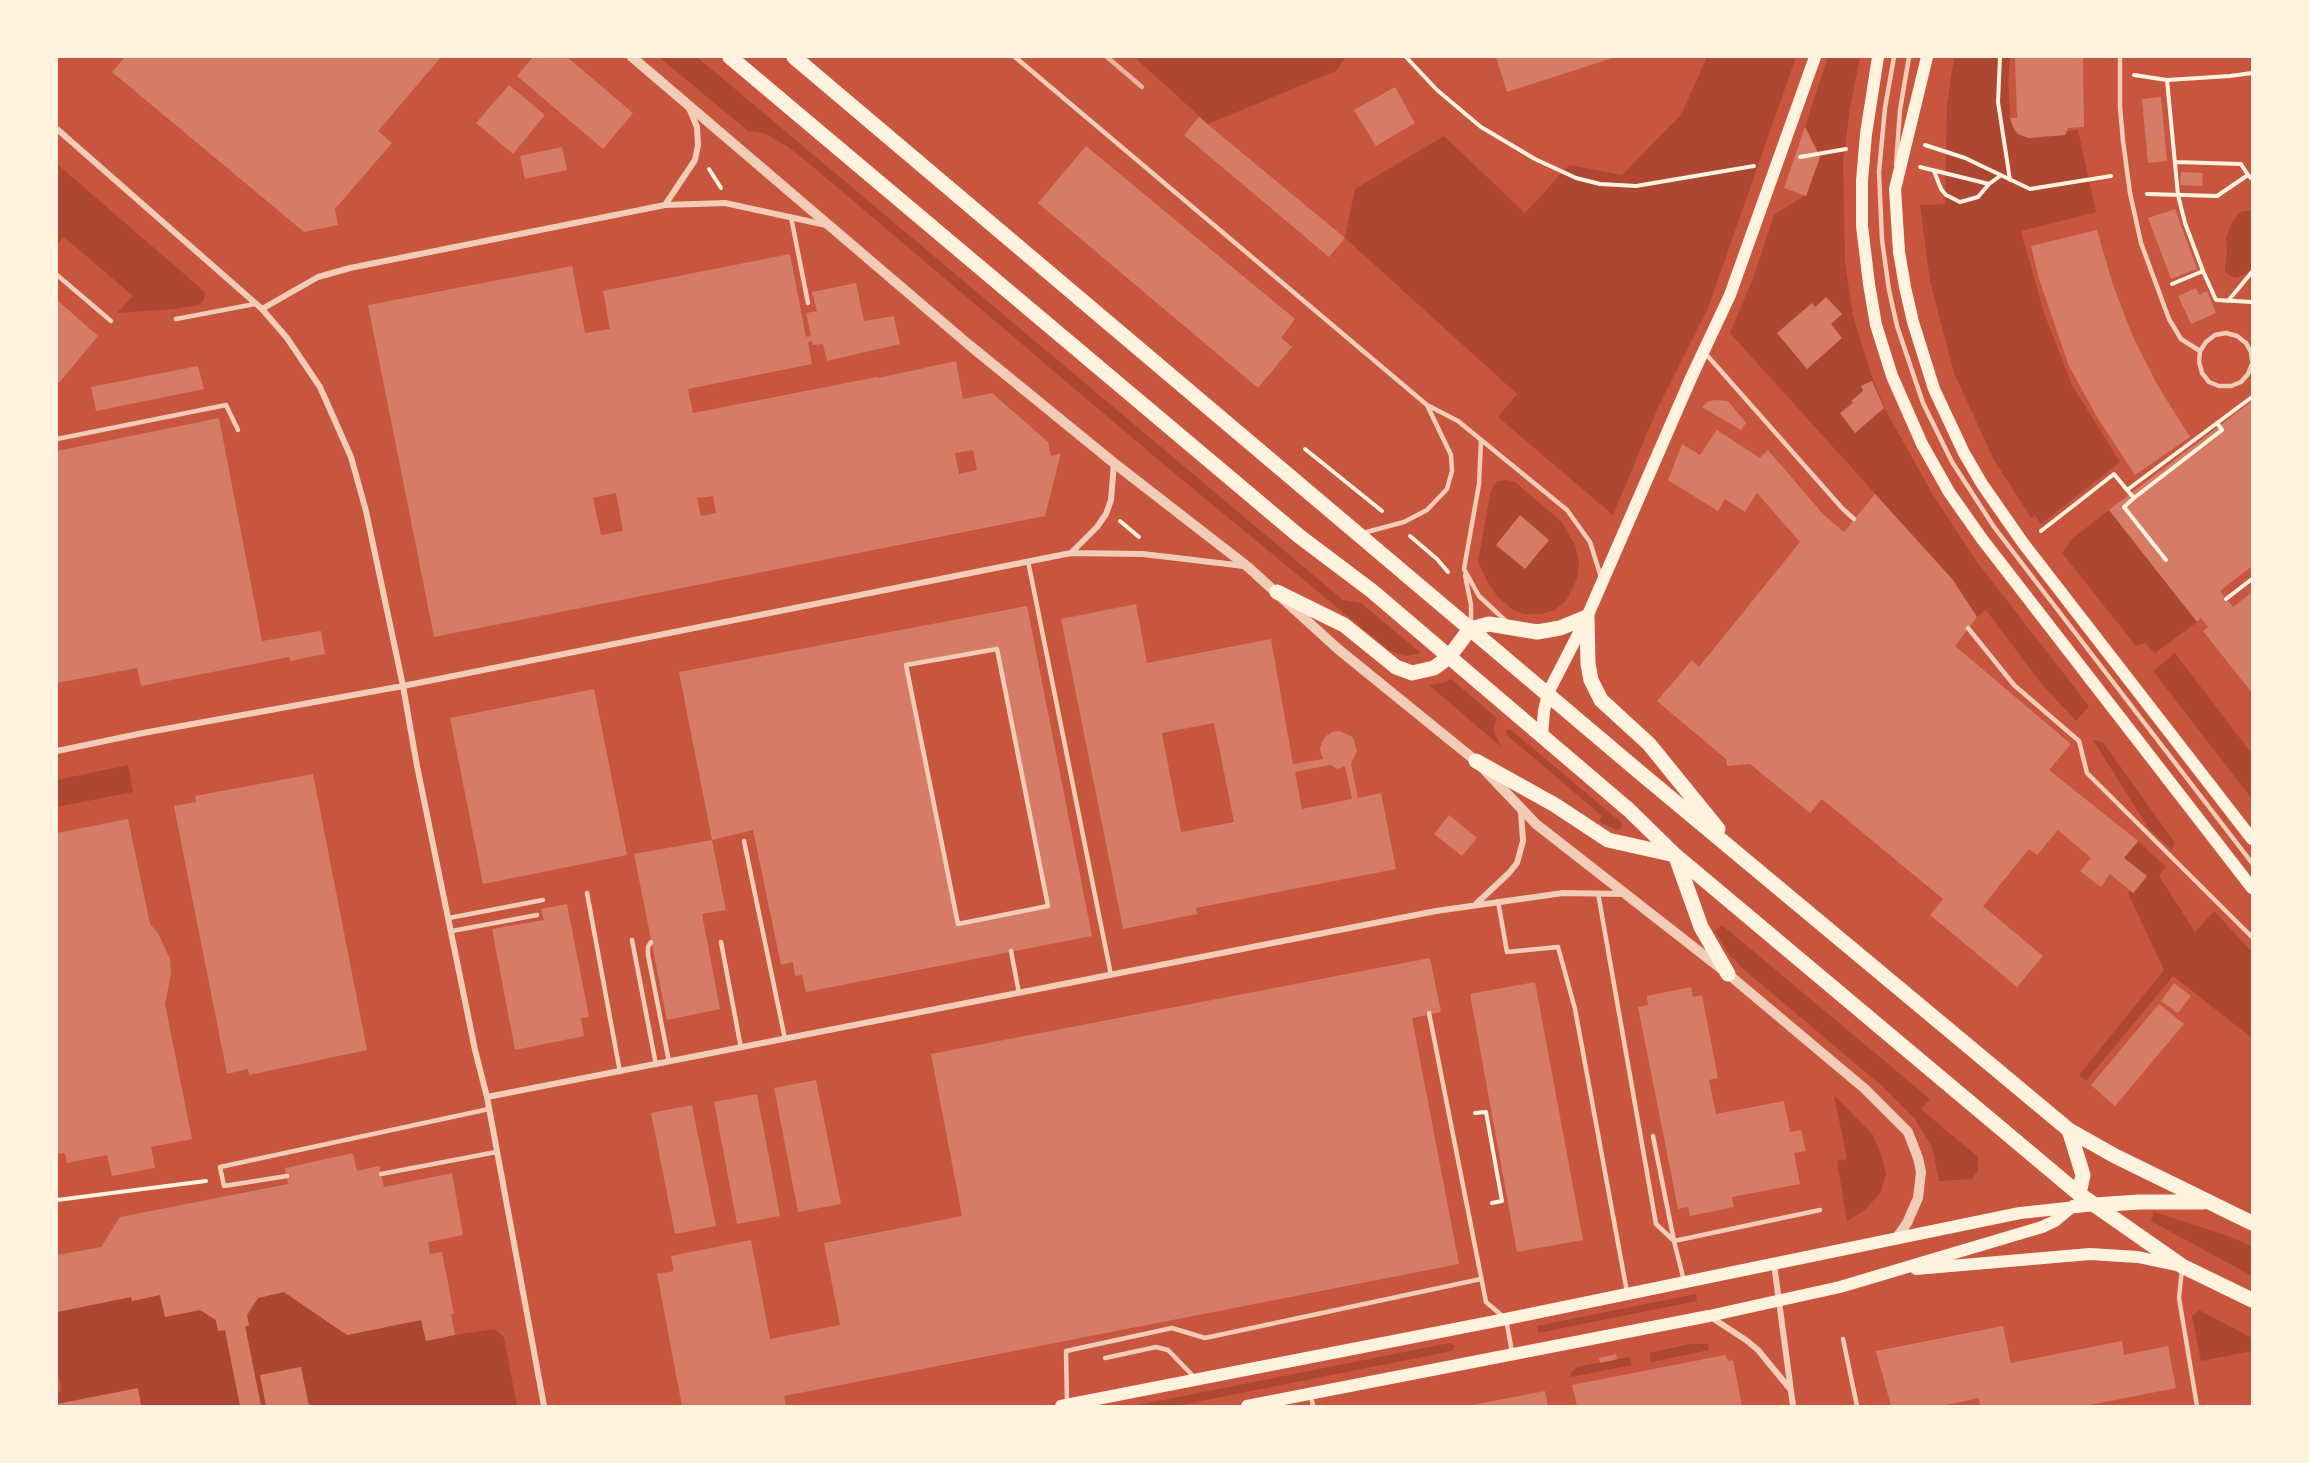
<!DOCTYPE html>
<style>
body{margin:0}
#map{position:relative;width:2309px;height:1463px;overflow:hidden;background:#c8553d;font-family:"Source Sans 3",sans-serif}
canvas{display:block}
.frame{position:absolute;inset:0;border:58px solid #fff3e0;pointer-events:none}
</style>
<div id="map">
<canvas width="2309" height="1463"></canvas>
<div class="frame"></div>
</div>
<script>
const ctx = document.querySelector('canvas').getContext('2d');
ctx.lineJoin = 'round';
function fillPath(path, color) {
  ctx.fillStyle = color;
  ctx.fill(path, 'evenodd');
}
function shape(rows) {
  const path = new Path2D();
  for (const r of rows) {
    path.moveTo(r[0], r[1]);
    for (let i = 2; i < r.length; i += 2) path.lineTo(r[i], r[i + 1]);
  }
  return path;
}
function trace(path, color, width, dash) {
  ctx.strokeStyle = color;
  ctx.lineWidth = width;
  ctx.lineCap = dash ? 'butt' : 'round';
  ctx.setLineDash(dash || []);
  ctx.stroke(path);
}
fillPath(shape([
 [659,57,697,57,1343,600,1361,603,1421,653,1407,656,1390,651,1168,468,811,165,788,147,764,133,748,131],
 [1134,57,1346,57,1336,71,1208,124],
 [1707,57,1796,57,1708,308,1659,405,1613,515,1498,417,1517,394,1345,238,1355,189,1444,136,1525,213,1569,165,1622,175,1681,115],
 [1828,57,1860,57,1850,109,1843,161,1845,263,1853,316,1872,377,1886,411,1933,495,1977,562,2089,706,2076,721,2040,682,1986,610,1977,617,1953,580,1730,333,1754,276,1774,215,1802,197,1806,196,1820,157,1805,127],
 [1954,57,2010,57,2008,83,2011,123,2018,134,2028,138,2065,135,2068,131,2078,130,2096,212,2021,231,2044,313,2072,385,2120,462,2041,524,2035,515,2031,518,1993,458,1954,373,1930,281,1920,205,1945,204,1947,105],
 [57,164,205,292,204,300,200,305,174,309,117,313,133,296,64,237,57,244],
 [2244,211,2252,211,2252,266,2246,274,2235,278,2225,272,2227,250,2226,238,2233,221,2239,213],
 [1507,480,1515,482,1562,522,1575,545,1579,562,1577,579,1566,601,1554,610,1542,614,1524,614,1513,610,1498,597,1488,583,1478,561,1491,490,1497,481],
 [2109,510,2197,622,2155,653,2145,643,2136,646,2062,553,2073,538],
 [2175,653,2252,754,2252,799,2153,671],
 [1451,679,1497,718,1494,727,1495,734,1501,747,1429,685,1443,683],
 [1510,729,1622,823,1622,827,1617,830,1599,822,1602,816,1508,736,1506,731],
 [2093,740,2103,742,2175,843,2172,850,2149,829],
 [128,765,133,792,57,807,57,780],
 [2138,841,2166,867,2159,876,2195,932,2214,911,2252,952,2252,1038,2173,976,2086,1081,2079,1075,2164,970,2128,893,2130,890,2134,893,2147,876,2124,858],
 [1722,925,1930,1099,1921,1109,1978,1157,1978,1170,1972,1179,1939,1181,1932,1147,1915,1119,1882,1086,1742,968,1728,953,1715,931],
 [1834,1095,1873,1135,1882,1157,1886,1175,1880,1193,1865,1210,1847,1221,1837,1161,1847,1159],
 [2154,1212,2225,1235,2252,1246,2252,1276,2151,1221],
 [284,1292,347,1335,421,1320,455,1335,494,1329,504,1337,517,1406,261,1406,245,1326,249,1326,247,1315,258,1298],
 [1696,1294,1697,1301,1538,1333,1537,1326],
 [160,1295,165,1317,200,1310,216,1320,218,1331,225,1330,240,1406,141,1406,138,1389,57,1404,57,1393,62,1391,57,1368,57,1312,131,1297,133,1301],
 [2199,1310,2252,1338,2252,1351,2201,1361,2192,1316],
 [1450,1343,1455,1346,1452,1351,1176,1406,1133,1406],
 [1690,1344,1708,1344,1709,1350,1651,1362,1649,1353],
 [1630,1357,1632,1365,1571,1377,1571,1373,1576,1367]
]), '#ae4732');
fillPath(shape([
 [125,57,441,57,378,131,392,143,335,209,338,225,304,232,112,72],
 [533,57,567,57,633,113,603,149,517,76],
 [1496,57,1616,57,1507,92],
 [2015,57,2083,57,2084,127,2068,128,2065,135,2028,138,2018,134,2014,129,2010,118,2017,118],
 [509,85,545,115,513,154,476,123],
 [1395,87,1415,123,1376,146,1354,110],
 [2161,97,2167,161,2148,163,2142,99],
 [1199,117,1345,238,1329,257,1184,135],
 [1805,127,1820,157,1806,196,1784,188],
 [1086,146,1295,319,1281,338,1292,347,1258,388,1038,203],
 [562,147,567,170,525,179,520,156],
 [2181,172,2203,173,2202,186,2180,185],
 [2175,209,2197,269,2171,279,2148,218],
 [2097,230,2113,285,2133,337,2158,386,2190,437,2135,475,2097,417,2069,366,2039,279,2031,246],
 [790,254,806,337,811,335,806,313,817,311,812,292,856,283,864,321,894,316,900,344,827,361,823,344,813,345,812,341,808,342,812,364,688,389,693,413,877,377,878,378,956,361,963,399,992,393,1048,442,1051,456,1061,453,1045,516,434,637,368,305,572,266,585,333,610,329,603,291],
 [973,450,977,470,959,474,955,453],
 [616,493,623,531,601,535,593,498],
 [713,496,716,513,701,516,697,498],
 [2196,288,2199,295,2207,291,2216,313,2191,324,2178,296],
 [1826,297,1842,314,1831,324,1842,338,1807,369,1777,333,1812,303,1815,307],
 [57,300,98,336,59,383,57,382],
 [198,366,204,389,96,411,91,387],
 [1872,381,1884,408,1855,433,1840,413,1853,403,1851,401,1863,391,1861,386],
 [1717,400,1728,401,1746,423,1741,430,1702,407,1709,401],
 [2252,401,2252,566,2220,591,2233,607,2252,592,2252,693,2203,631,2208,627,2201,618,2197,622,2109,510],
 [219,418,262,641,321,631,325,654,290,661,289,657,141,686,137,668,57,683,57,451],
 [1717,430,1760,458,1768,450,1823,514,1844,532,1875,494,1953,580,1977,617,1955,646,2071,744,2049,770,2138,841,2124,858,2147,876,2133,893,2110,874,2101,887,2080,871,2091,858,2058,830,2037,855,2029,849,1983,906,2043,956,2017,987,1930,915,1943,899,1822,799,1810,813,1750,764,1727,766,1726,759,1657,701,1692,660,1699,667,1800,542,1757,493,1745,512,1725,499,1718,511,1668,480,1682,444,1700,455],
 [1520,515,1549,540,1525,569,1496,545],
 [1136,604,1147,663,1271,639,1293,764,1323,759,1320,749,1322,742,1326,736,1332,732,1339,731,1353,737,1357,751,1351,764,1358,798,1381,793,1396,869,1196,908,1197,914,1123,929,1061,619],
 [1214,723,1234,822,1181,832,1162,733],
 [1330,765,1338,769,1345,766,1352,799,1302,809,1295,772],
 [1027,606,1092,936,806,992,802,975,795,976,793,962,781,965,753,830,712,840,679,672],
 [997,649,1048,906,958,924,906,665],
 [594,689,627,855,483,884,450,718],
 [313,774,367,1050,249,1075,248,1069,227,1074,174,806,196,802,195,796],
 [1449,815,1477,838,1462,856,1434,834],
 [128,819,150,924,158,933,170,959,171,974,165,1004,192,1139,151,1147,155,1168,112,1176,107,1155,67,1163,65,1153,57,1154,57,833],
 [712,840,726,910,702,914,720,1009,667,1020,634,854],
 [567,904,589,1017,581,1018,584,1036,515,1050,492,929,544,920,541,909],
 [1430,958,1441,1012,1412,1018,1459,1264,784,1396,786,1406,682,1406,657,1274,674,1271,671,1256,751,1240,770,1339,840,1325,824,1243,962,1216,931,1054],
 [1535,982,1583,1240,1517,1252,1470,994],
 [2174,983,2191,996,2178,1013,2161,1001],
 [1691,987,1693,997,1702,995,1718,1078,1709,1080,1716,1114,1784,1101,1790,1132,1801,1130,1806,1151,1794,1153,1800,1184,1732,1197,1734,1207,1690,1216,1688,1207,1678,1209,1638,1007,1648,1005,1647,996],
 [2159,1004,2184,1024,2115,1106,2091,1085],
 [816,1080,841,1204,798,1212,774,1088],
 [757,1094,780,1216,737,1224,714,1102],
 [692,1105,716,1226,675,1234,651,1113],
 [353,1153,357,1171,379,1166,384,1187,452,1173,463,1235,428,1242,430,1254,442,1252,454,1314,451,1314,455,1335,426,1341,421,1320,347,1335,284,1292,258,1298,247,1315,249,1326,245,1326,261,1406,240,1406,225,1330,218,1331,216,1320,200,1310,165,1317,160,1295,132,1301,131,1297,57,1312,57,1255,101,1247,120,1217,288,1184,285,1168],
 [2003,1326,2011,1363,2122,1341,2124,1355,2168,1346,2176,1388,2085,1406,1980,1406,1979,1398,1942,1406,1891,1406,1876,1351],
 [1616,1354,1617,1359,1600,1363,1599,1358],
 [1725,1355,1729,1361,1733,1360,1742,1406,1577,1406,1572,1385],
 [301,1367,309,1406,266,1406,260,1375],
 [138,1388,141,1406,57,1406,57,1404],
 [1545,1391,1548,1406,1472,1406,1472,1405]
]), '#d67c66');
trace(shape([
 [1406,57,1437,90,1481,127,1535,159,1576,178,1600,184,1636,186,1754,166],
 [2000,57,1998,102,2010,180],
 [2134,75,2167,80,2230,76,2252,73],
 [2167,80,2178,195,2185,223,2203,271,2216,300,2252,302],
 [1925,145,1965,158,2030,189,2111,176],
 [1800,157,1846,149],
 [2175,162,2241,164,2248,175],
 [1920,167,1989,184],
 [709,169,721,188],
 [1934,171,1941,189,1946,195,1960,202,1978,197,1989,184,2000,176],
 [2147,194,2217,196,2248,175,2252,179],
 [2172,284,2203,271],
 [2228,301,2252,272],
 [1305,449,1382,511],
 [2127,490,2134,498,2124,507,2166,560],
 [2134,498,2222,430,2217,423],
 [1120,521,1139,537],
 [2041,531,2114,474,2127,490,2252,397],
 [1410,536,1437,559,1448,572],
 [2226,599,2252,579],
 [1475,1113,1486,1112,1502,1201,1492,1203],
 [57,1200,206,1181]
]), '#fff3e0', 4);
trace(shape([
 [1015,57,1427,405],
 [1894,57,1885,108,1879,172,1882,240,1889,290,1897,326,1923,403,1952,462,1994,527,2252,863],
 [2120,57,2120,107,2123,141,2130,193,2141,243,2169,319,2181,339,2200,351],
 [1896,165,1900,110,1909,57],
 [791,217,808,303],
 [57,275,111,321],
 [176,319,255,304],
 [1705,353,1842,508,1854,519],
 [2252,361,2251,352,2246,343,2237,336,2226,333,2215,335,2206,342,2200,351,2199,362,2202,373,2209,382,2219,386,2231,386,2241,382,2248,374,2252,364],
 [57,439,226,405,238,430],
 [1481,441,1479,484,1464,569,1479,596,1507,622],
 [1363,533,1404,522,1427,510,1447,489,1452,471,1451,455,1427,405,1458,421,1567,510,1590,542,1601,577],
 [1028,561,1111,975],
 [1465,575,1471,605,1471,623],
 [1968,628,2014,685,2079,741,2087,773,2252,937],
 [997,649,1048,906,958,924,906,665,997,649],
 [744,841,785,1039],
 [587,893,620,1072],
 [1598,893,1656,1224,1674,1241,1684,1281],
 [1498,901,1507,952,1558,947,1575,1009,1627,1292],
 [449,918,543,900],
 [452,931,537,915],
 [632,940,656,1065],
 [651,942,648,947,648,955,669,1062],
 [721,942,741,1048],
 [1011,951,1019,993],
 [1429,1013,1486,1302,1506,1319,1512,1352],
 [1653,1136,1674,1241,1820,1210],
 [381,1174,496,1152],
 [287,1176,224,1186,220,1167,489,1109],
 [2182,1269,2179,1298,2197,1406],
 [1843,1339,1857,1406],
 [1105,1358,1156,1347,1168,1350,1194,1377],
 [1311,1396,1313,1406],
 [1067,1404,1066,1351,1172,1328,1205,1338,1481,1279]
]), '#f1ccb7', 4.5);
trace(shape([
 [689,108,697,127,698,145,695,160,665,205,725,203,826,225],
 [57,129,262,309,287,338,320,387,351,457,366,511,403,686,417,766,475,1050,487,1097,544,1406],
 [262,309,318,277,350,268,665,205],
 [1071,553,1097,527,1106,514,1111,500,1114,463],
 [57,751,143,733,403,686,1071,553,1143,554,1244,566],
 [1477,903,1509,873,1517,863,1523,841,1521,812],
 [487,1097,1436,911,1563,893,1623,894],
 [1774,1264,1793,1406],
 [1709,1316,1746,1340,1758,1350,1790,1389]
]), '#f1ccb7', 6);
trace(shape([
 [632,57,968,344,1114,463,1248,567,1338,649,1476,761,1536,824,1728,974,1865,1089,1908,1132,1918,1158,1921,1172,1918,1198,1907,1223,1896,1239]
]), '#f1ccb7', 10);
trace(shape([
 [1878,57,1866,134,1862,181,1862,226,1869,284,1876,325,1892,376,1922,444,1949,492,1982,539,2252,888],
 [1927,57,1895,189,1899,252,1905,287,1913,322,1934,389,1964,453,1982,484,2023,543,2252,839],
 [1542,735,1544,711,1548,693,1587,617,1691,378,1730,295,1815,57],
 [1916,1269,2090,1254,2138,1257,2176,1265],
 [1061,1406,1506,1319,2020,1213,2095,1205],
 [1247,1406,1709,1316,1840,1287,2042,1227,2055,1221,2073,1206]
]), '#fff3e0', 12);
trace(shape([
 [730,57,1299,536,1372,591,1629,810,1675,855,2079,1194,2182,1266,2252,1300],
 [794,57,1637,770,2069,1130,2115,1156,2252,1223],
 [1277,592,1344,625,1396,667,1412,673,1434,668,1449,657,1470,629,1489,624,1537,632,1560,628,1587,617,1588,664,1591,680,1601,700,1649,744,1718,829],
 [1476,761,1555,805,1608,840,1675,855],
 [1676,857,1701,927,1728,974],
 [2069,1130,2083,1175,2079,1194],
 [2095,1205,2139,1202,2203,1202]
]), '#fff3e0', 15);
trace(shape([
 [1107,57,1142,87]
]), '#e9b49f', 4.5);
</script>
